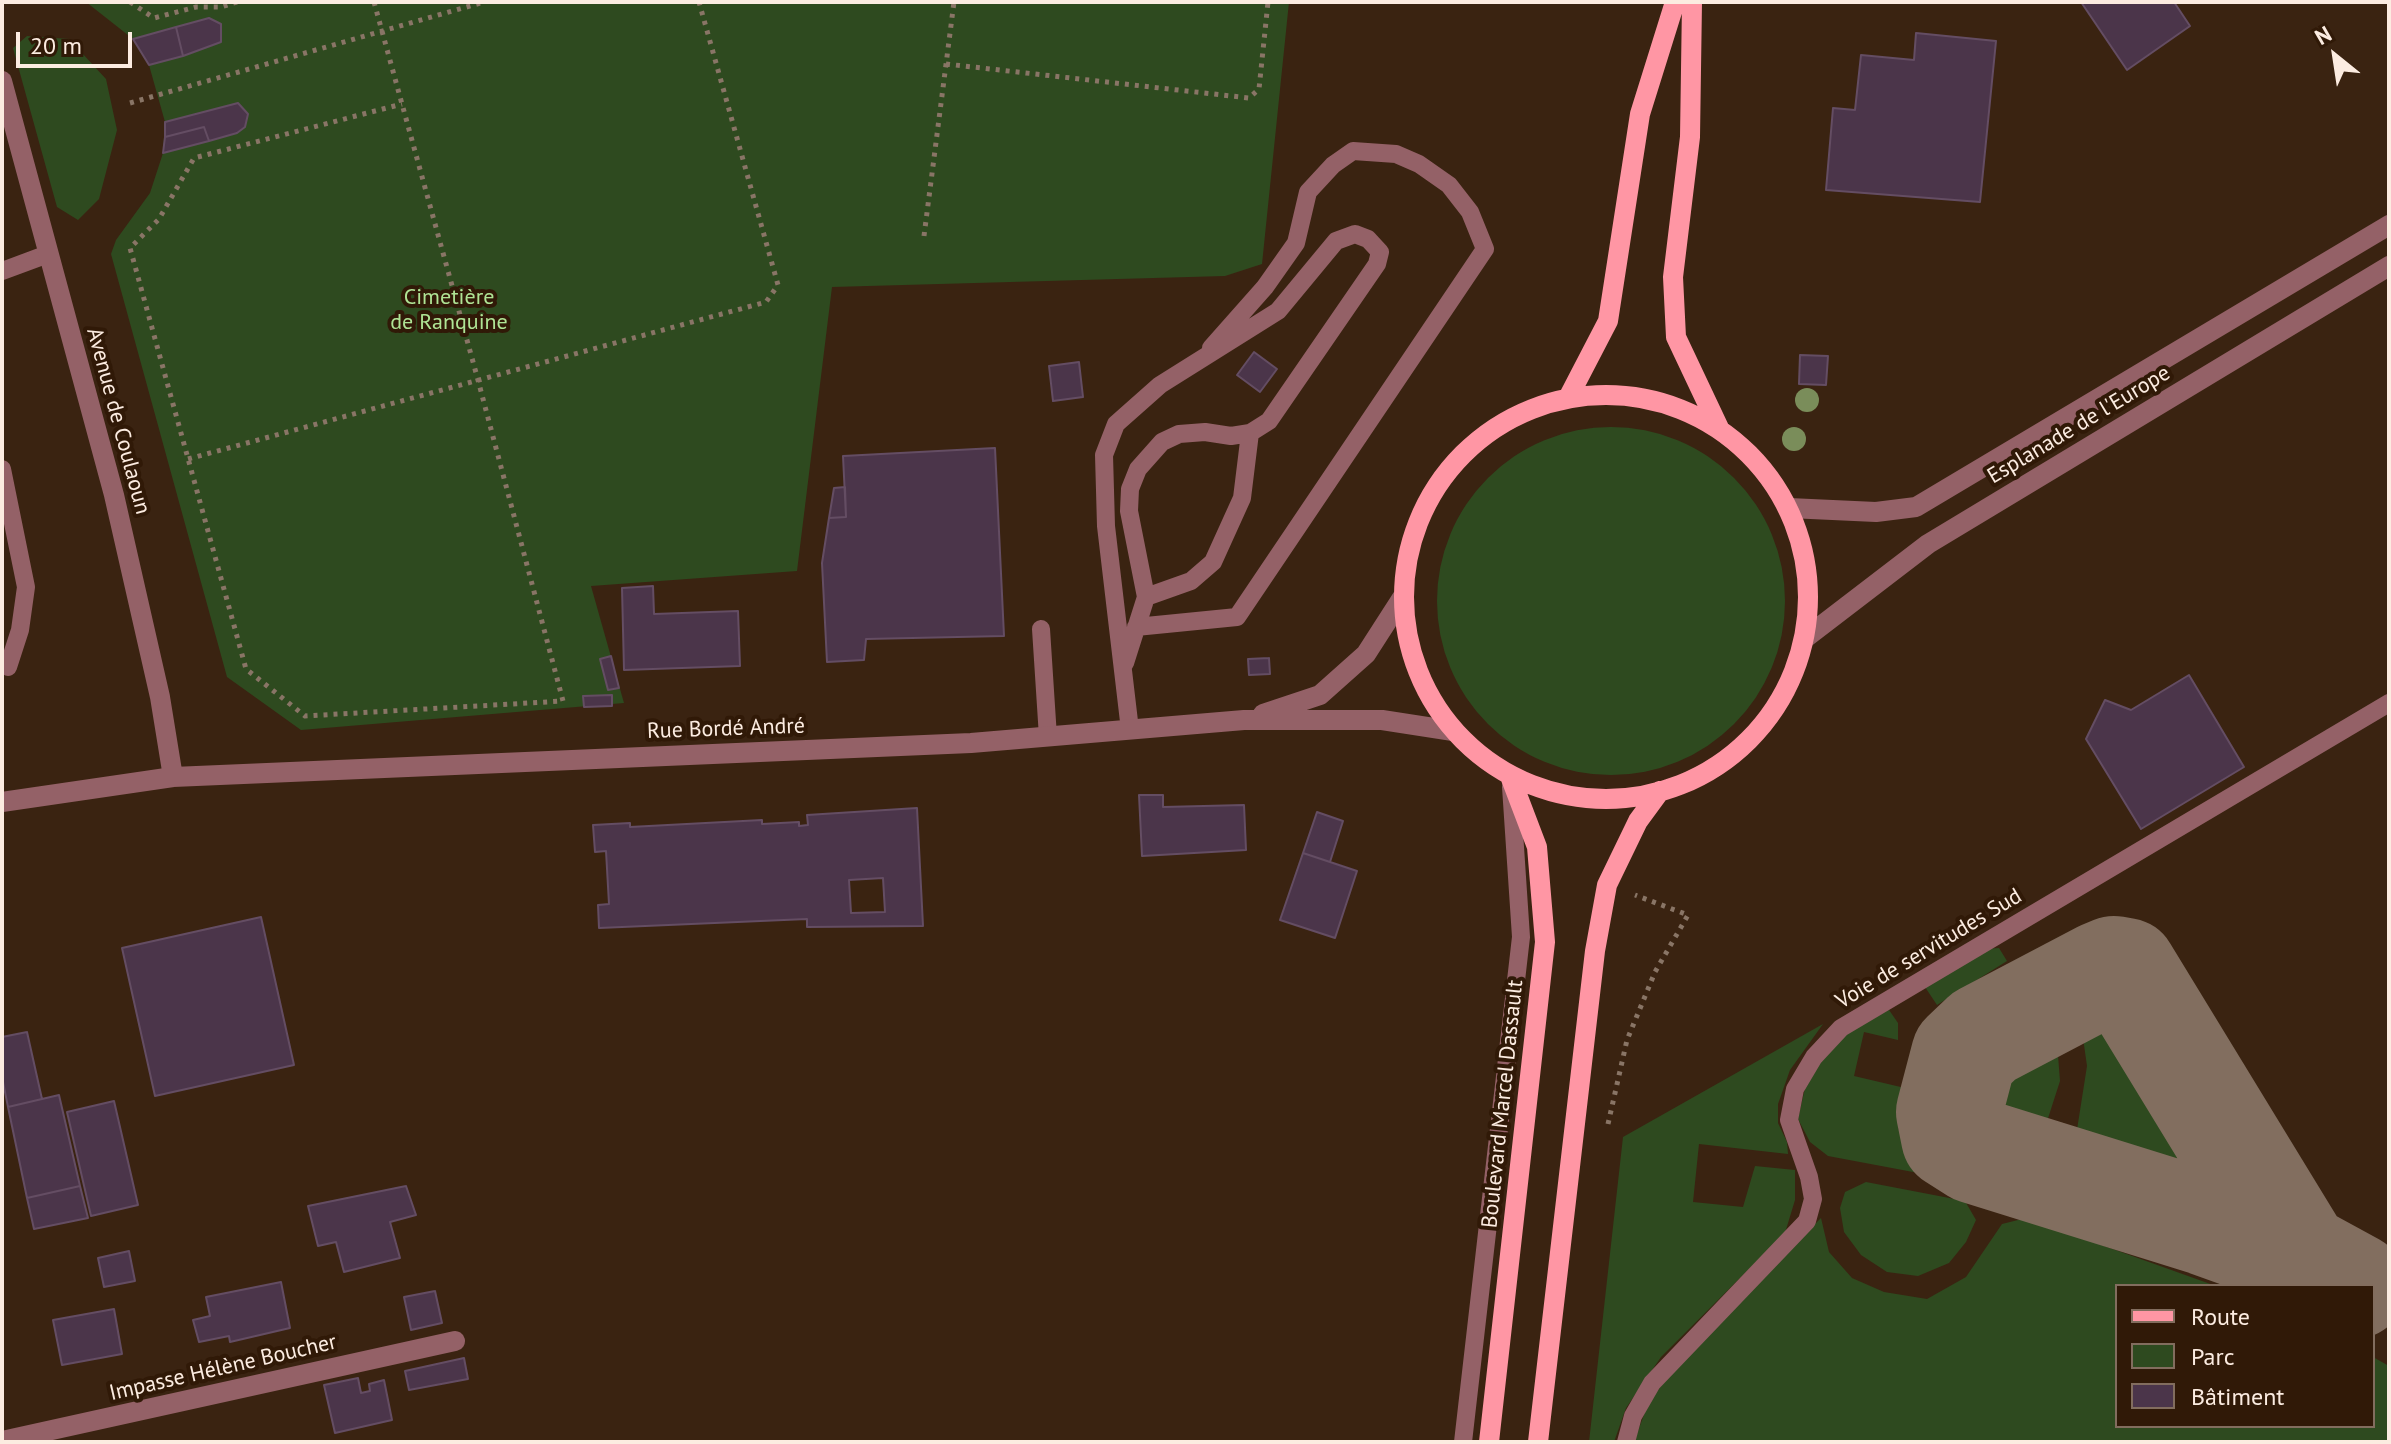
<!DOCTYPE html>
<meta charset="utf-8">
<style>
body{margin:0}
#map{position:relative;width:2391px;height:1444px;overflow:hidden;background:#3a2311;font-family:"PT Sans",sans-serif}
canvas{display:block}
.frame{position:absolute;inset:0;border:4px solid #fcece1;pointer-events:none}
.legend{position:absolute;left:2115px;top:1284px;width:260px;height:144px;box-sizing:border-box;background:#301907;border:2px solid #826d5e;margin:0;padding:10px 14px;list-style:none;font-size:24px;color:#fcece1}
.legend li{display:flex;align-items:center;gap:16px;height:40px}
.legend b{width:40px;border:2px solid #826d5e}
.north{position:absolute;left:2295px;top:16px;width:80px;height:80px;-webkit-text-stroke:6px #301907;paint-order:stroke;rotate:330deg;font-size:22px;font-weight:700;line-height:32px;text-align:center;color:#fcece1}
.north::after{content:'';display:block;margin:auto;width:28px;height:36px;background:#fcece1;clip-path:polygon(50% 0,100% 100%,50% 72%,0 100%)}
.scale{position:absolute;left:16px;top:32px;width:116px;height:36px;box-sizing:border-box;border:4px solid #fcece1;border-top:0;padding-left:10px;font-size:24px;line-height:28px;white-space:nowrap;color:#fcece1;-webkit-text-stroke:6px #301907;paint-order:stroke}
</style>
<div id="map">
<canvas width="2391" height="1444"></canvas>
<div class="frame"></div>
<ul class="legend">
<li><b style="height:10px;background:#ff96a4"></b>Route</li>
<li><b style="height:22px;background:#2e4a1f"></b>Parc</li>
<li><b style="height:22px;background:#4b354a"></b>Bâtiment</li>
</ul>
<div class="north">N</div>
<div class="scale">20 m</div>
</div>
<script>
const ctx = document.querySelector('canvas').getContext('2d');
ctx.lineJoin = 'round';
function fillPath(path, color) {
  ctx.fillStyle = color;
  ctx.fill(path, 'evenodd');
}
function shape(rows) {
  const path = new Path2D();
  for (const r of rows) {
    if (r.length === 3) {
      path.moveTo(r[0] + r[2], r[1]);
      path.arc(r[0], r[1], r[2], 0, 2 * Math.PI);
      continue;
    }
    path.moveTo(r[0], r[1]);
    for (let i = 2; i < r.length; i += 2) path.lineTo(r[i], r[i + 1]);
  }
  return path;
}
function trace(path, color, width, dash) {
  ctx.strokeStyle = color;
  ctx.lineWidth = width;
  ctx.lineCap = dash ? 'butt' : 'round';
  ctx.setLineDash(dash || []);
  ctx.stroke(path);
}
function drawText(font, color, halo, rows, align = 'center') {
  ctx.font = font + ' "PT Sans",sans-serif';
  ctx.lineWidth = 8;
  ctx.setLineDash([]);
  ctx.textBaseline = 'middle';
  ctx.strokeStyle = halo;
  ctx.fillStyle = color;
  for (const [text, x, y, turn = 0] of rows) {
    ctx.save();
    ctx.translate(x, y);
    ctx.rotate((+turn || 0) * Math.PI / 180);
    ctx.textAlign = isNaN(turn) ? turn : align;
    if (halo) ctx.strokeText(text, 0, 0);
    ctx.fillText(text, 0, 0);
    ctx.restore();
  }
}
fillPath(shape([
 [86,2,1289,2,1262,264,1225,276,832,287,797,571,591,586,624,703,301,730,227,677,111,254,116,240,150,193,163,153,165,122,149,65,133,39],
 [27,36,69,39,106,79,117,130,99,199,78,220,57,207,13,48],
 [1611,601,174],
 [1999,948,2007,961,1937,1005,1923,984,1983,949],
 [2120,1000,2232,1197,2085,1151,2076,1136,2087,1066,2081,1024],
 [1887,1007,1898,1023,1898,1040,1864,1032,1854,1076,1905,1088,1898,1128,1905,1146,1913,1157,1945,1178,1828,1156,1810,1142,1798,1119,1805,1088,1821,1061,1842,1037],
 [1823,1024,1790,1070,1778,1104,1778,1123,1787,1142,1788,1154,1699,1144,1693,1202,1743,1207,1755,1166,1795,1170,1795,1200,1785,1233,1661,1357,1626,1408,1614,1442,1589,1442,1623,1137],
 [2049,1039,2058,1055,2060,1081,2042,1137,2000,1125,2012,1066],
 [1866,1182,1965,1201,1976,1220,1966,1242,1949,1263,1918,1276,1887,1272,1861,1255,1844,1232,1840,1208,1845,1192],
 [1821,1218,1829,1252,1852,1278,1884,1292,1927,1299,1966,1277,2002,1224,2026,1218,2216,1286,2117,1286,2117,1426,2373,1426,2373,1357,2389,1366,2389,1442,1634,1442,1649,1401,1695,1344]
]), '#2e4a1f');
trace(shape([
 [2299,1256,2125,971,2114,969,2102,974,1984,1036,1964,1055,1949,1112,1954,1137,1976,1151,2207,1223,2299,1256,2354,1286]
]), '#826e5f', 106);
const building = shape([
 [2081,2,2174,2,2190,26,2127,70,2081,2],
 [209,18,221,24,221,42,183,56,176,27,209,18],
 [176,27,183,56,149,65,133,39,176,27],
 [1916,33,1996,41,1980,202,1826,190,1833,108,1855,110,1861,55,1914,60,1916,33],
 [238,103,248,114,245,127,237,133,209,141,204,127,165,137,165,122,238,103],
 [204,127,209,141,163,153,165,137,204,127],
 [1254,352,1277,369,1260,392,1237,375,1254,352],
 [1800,355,1828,356,1826,385,1799,384,1800,355],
 [1079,362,1083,397,1053,401,1049,366,1079,362],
 [995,448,1004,636,866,639,864,660,827,662,822,563,829,518,846,517,843,456,995,448],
 [845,487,846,517,829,518,834,488,845,487],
 [653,586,654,614,738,611,740,666,624,670,622,588,653,586],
 [611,656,619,688,608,690,600,659,611,656],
 [1269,658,1270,674,1249,675,1248,659,1269,658],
 [2189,675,2244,767,2141,829,2086,739,2105,700,2131,710,2189,675],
 [612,695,612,706,584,707,583,696,612,695],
 [1139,795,1163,795,1163,807,1244,805,1246,850,1142,856,1139,795],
 [917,808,923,926,807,927,807,919,599,928,598,905,609,904,606,851,595,852,593,825,630,823,630,827,762,820,762,824,799,822,799,826,808,825,807,815,917,808],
 [883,878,885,912,851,913,849,880,883,878],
 [1317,812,1343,821,1330,862,1303,853,1317,812],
 [1303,853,1357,871,1335,938,1280,920,1303,853],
 [261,917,294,1065,155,1096,122,948,261,917],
 [27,1032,42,1099,8,1107,2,1077,2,1037,27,1032],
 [59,1095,80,1186,27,1198,8,1107,59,1095],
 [114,1101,138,1205,91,1216,67,1112,114,1101],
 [80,1186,88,1218,34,1229,27,1198,80,1186],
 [406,1186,416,1215,390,1222,400,1258,344,1272,336,1242,318,1246,308,1206,406,1186],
 [129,1251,135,1281,104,1287,98,1258,129,1251],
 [281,1282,290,1328,230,1342,229,1336,199,1342,193,1320,210,1316,206,1297,281,1282],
 [435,1291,442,1323,411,1330,404,1297,435,1291],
 [114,1309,122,1354,62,1365,53,1320,114,1309],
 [464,1358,468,1379,409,1390,405,1371,464,1358],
 [358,1378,361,1393,370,1391,369,1384,384,1380,392,1420,335,1433,324,1385,358,1378]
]);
fillPath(building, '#4b354a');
trace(building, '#644d63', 2);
trace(shape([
 [130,2,154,18,196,7,221,7,237,2],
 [374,2,402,104,478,380,563,701,305,716,246,669,130,248,159,219,194,158,402,104],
 [946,64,1249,98,1259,89,1268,2],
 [130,103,484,2],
 [924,236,954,2],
 [188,459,766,302,778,285,699,2],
 [1608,1124,1627,1040,1655,972,1688,915,1635,895]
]), '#897566', 5, [4, 6]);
trace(shape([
 [2,271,48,254],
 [2,469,26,587,20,630,8,667],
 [1146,597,1191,581,1213,562,1242,498,1250,433],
 [1136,627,1237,617,1485,249,1470,212,1449,185,1419,164,1396,154,1353,151,1333,165,1308,192,1296,243,1265,287,1211,348],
 [1041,629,1048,737],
 [1125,663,1146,597,1129,511,1130,489,1138,469,1162,442,1179,434,1205,432,1231,436,1250,433,1269,421,1377,264,1380,252,1368,239,1355,234,1336,241,1278,311,1160,385,1116,424,1104,455,1106,526,1130,730],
 [1463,1442,1521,937,1511,787],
 [1626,1442,1633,1416,1652,1383,1807,1221,1813,1199,1809,1177,1789,1120,1795,1089,1814,1057,1841,1028,2389,703]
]), '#946167', 18);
trace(shape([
 [2,81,114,495,160,697,173,777],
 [1789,508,1876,512,1916,507,2389,225],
 [1804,639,1928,544,2389,266],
 [1263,714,1320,695,1366,654,1402,598],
 [2,802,173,777,971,743,1244,720,1382,720,1453,731],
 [2,1441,455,1341]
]), '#946167', 20);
trace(shape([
 [1692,2,1690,137,1673,277,1676,337,1719,428],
 [1606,597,202],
 [1568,398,1608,321,1640,114,1675,2],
 [1489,1442,1545,942,1537,847,1510,776],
 [1538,1442,1595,951,1607,885,1638,821,1660,791]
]), '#ff96a4', 20);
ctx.fillStyle = '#7a8d5a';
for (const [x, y] of [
 [1807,400],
 [1794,439]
]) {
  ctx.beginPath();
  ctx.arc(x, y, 12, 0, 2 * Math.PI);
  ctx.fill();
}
drawText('22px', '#afe495', '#301907', [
 ["Cimetière",449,298],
 ["de Ranquine",449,323]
]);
drawText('22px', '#fcece1', '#301907', [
 ["Avenue de Coulaoun",118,421,75],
 ["Esplanade de l'Europe",2079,425,-31],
 ["Rue Bordé André",726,729,-2],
 ["Voie de servitudes Sud",1929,949,-31],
 ["Boulevard Marcel Dassault",1503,1104,-84],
 ["Impasse Hélène Boucher",223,1368,-13]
]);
</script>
